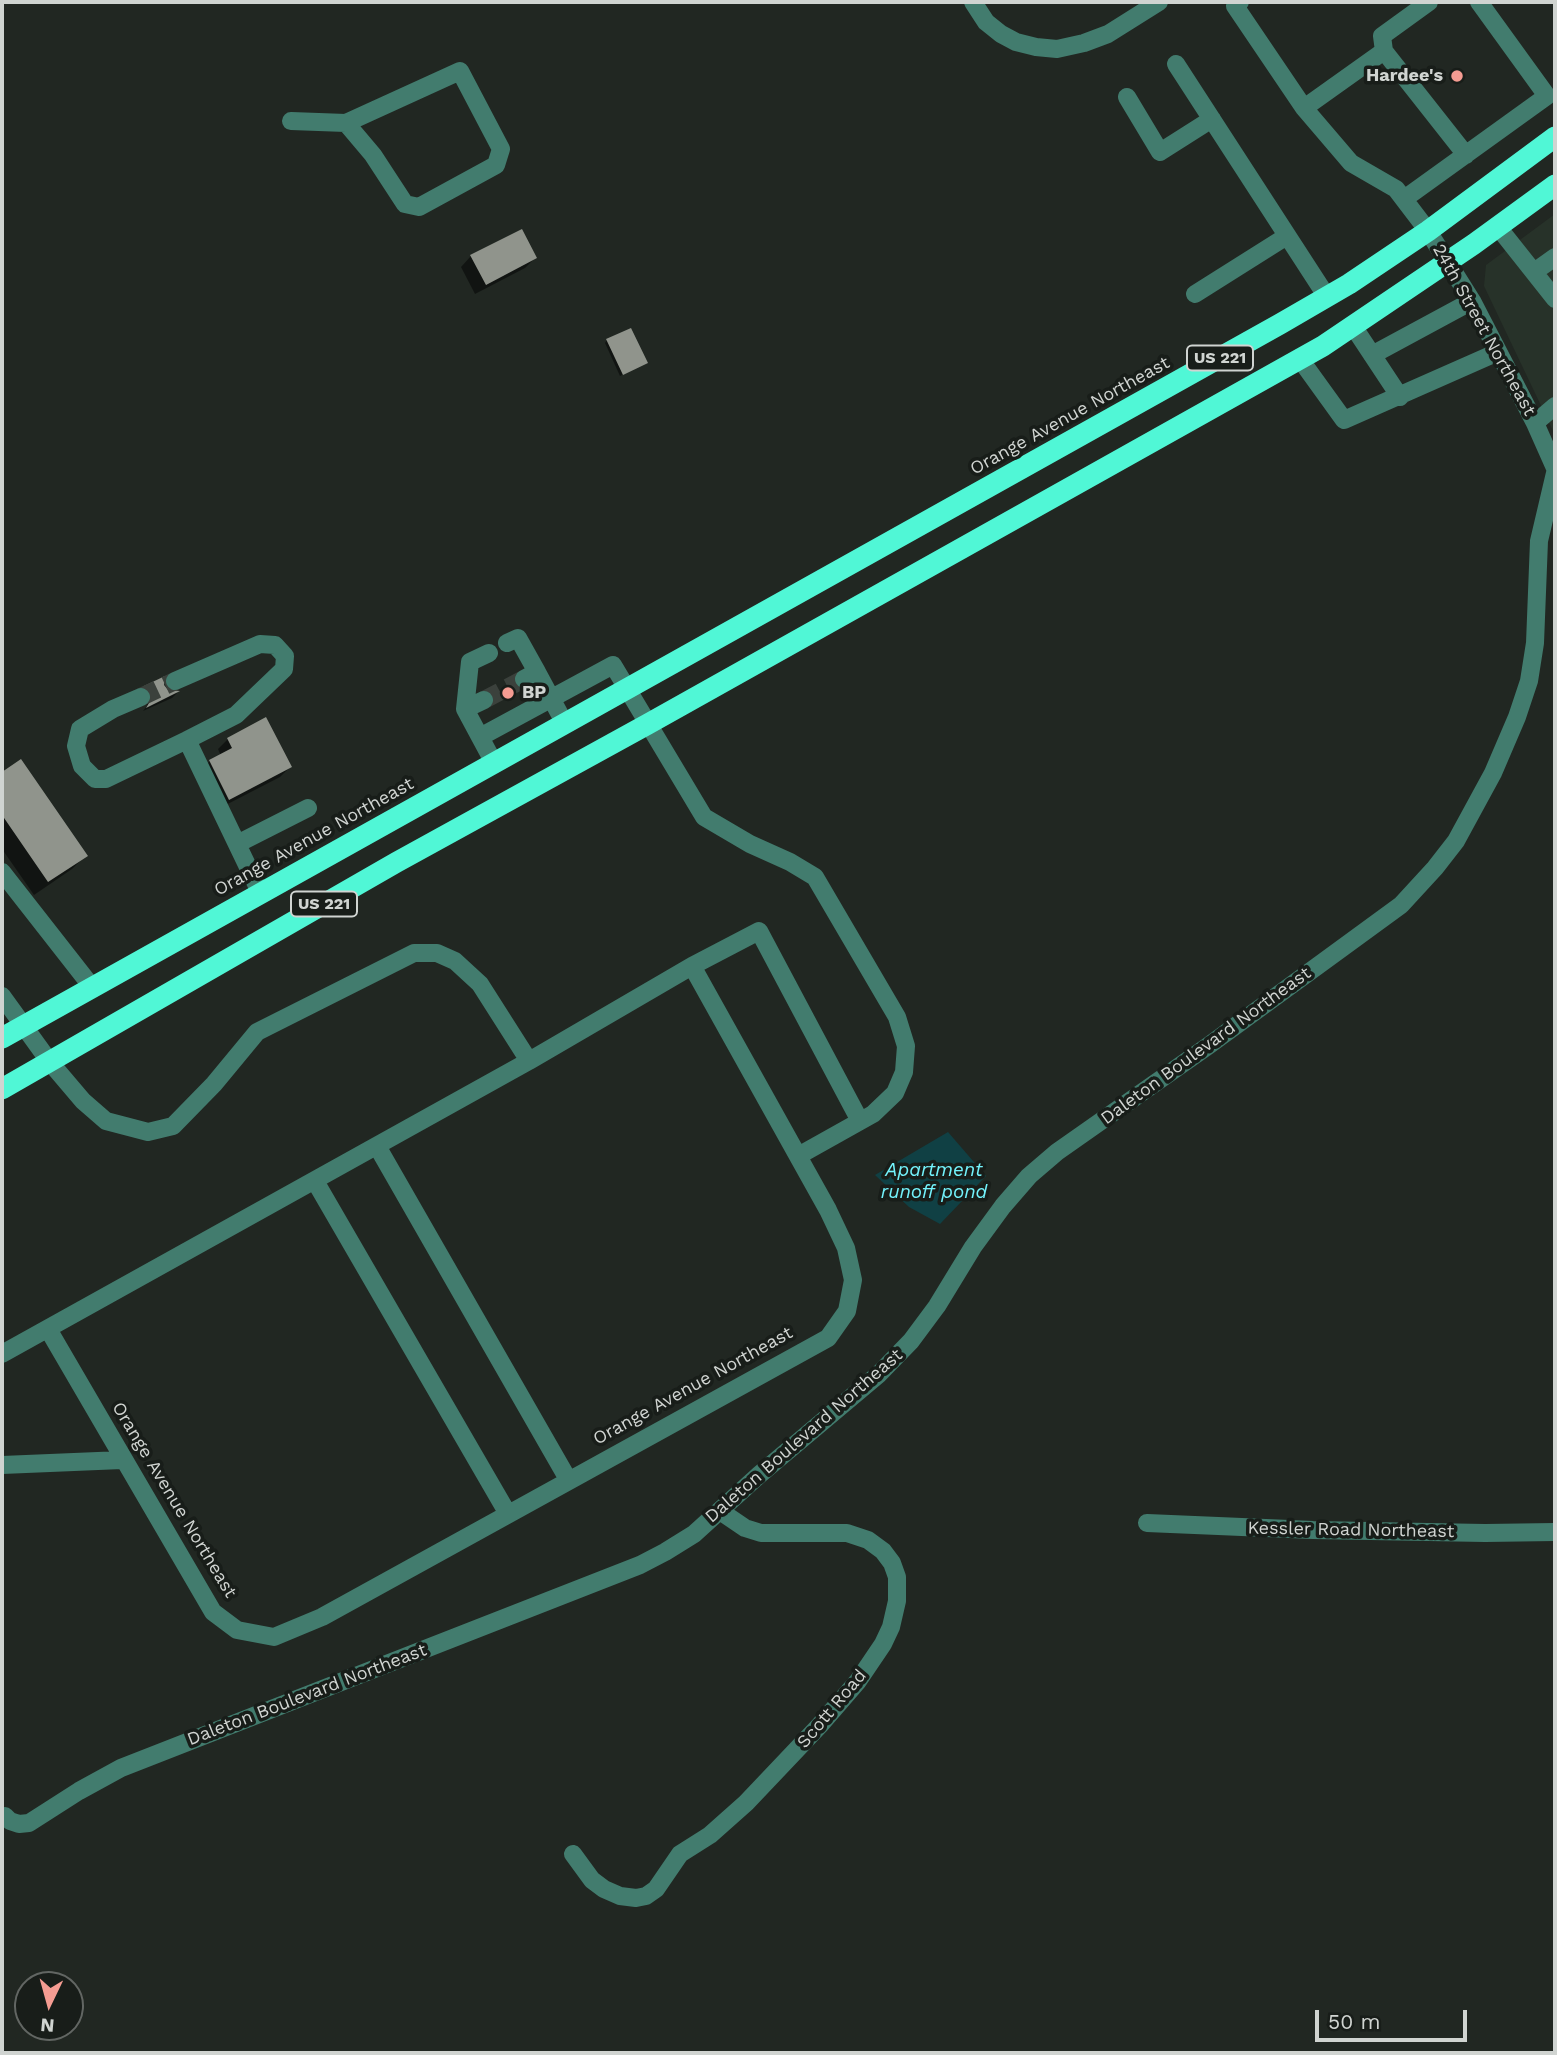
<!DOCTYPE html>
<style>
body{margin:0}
#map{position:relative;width:1557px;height:2055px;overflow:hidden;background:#212722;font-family:"Work Sans",sans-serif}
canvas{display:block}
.frame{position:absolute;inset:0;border:4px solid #d0d4d1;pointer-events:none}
.north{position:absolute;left:14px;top:1971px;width:70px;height:70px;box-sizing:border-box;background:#181d19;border:2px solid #626663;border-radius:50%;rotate:185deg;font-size:19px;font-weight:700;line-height:28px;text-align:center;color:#d0d4d1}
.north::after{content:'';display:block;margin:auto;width:24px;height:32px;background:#f59c92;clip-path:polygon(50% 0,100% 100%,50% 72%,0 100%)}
.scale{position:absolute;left:1315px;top:2010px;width:152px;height:32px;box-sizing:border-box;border:4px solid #d0d4d1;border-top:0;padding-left:9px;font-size:21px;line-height:24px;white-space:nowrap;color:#d0d4d1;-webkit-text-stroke:5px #181d19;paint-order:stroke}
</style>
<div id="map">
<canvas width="1557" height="2055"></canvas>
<div class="frame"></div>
<div class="north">N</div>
<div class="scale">50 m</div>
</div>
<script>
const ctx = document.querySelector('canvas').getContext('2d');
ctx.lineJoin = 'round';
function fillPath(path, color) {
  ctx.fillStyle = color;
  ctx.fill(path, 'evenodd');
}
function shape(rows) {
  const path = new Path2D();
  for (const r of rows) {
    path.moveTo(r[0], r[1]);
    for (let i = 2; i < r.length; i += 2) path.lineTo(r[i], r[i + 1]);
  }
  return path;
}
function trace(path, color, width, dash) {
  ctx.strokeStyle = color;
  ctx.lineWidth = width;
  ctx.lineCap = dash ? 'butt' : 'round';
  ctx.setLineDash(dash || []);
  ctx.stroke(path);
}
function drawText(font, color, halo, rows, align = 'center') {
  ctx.font = font + ' "Work Sans",sans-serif';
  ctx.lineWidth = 7;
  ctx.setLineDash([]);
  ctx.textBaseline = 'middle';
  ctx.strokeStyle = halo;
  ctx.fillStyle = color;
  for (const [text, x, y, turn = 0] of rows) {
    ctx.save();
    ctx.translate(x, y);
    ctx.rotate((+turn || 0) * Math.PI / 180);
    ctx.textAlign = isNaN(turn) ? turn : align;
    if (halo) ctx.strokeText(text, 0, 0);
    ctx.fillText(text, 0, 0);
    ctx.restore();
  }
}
fillPath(shape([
 [1555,214,1555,435,1484,286,1486,265]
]), '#273229');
fillPath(shape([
 [948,1132,986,1176,940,1224,909,1207,875,1175]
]), '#104044');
fillPath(shape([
 [471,256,535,258,525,268,475,294,461,267],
 [607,340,645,363,620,376,605,343],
 [163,679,163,685,167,691,177,693,172,698,143,711,147,706,145,699,139,694,145,688],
 [228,739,290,767,280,777,218,809,200,772,210,761,221,756,218,749],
 [21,761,86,855,72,869,34,895,2,849,2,774]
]), '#0007');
fillPath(shape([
 [522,229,537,258,486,285,470,255],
 [631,328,648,363,623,375,606,339],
 [165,676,164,685,168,690,180,691,146,708,152,698,151,692,144,686],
 [266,717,292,767,229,800,209,760,232,748,227,738],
 [21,759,88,856,48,882,2,815,2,772]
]), '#90948c');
trace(shape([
 [141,697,175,681],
 [484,700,524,679]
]), '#3b413c', 18, [18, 9]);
trace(shape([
 [973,2,986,22,1001,34,1016,42,1036,47,1057,49,1084,43,1108,34,1159,2],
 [1240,2,1235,6,1304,108,1351,163,1396,189,1428,231,1472,301,1535,423,1555,468],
 [1429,2,1382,36,1384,51,1466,155],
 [1176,64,1327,297],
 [1127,97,1160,152,1212,119],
 [1304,108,1384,51],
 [291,121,346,123,460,71,501,149,496,165,419,207,405,204,373,155,346,123],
 [1404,199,1547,96,1479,2],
 [1498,227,1555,299],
 [1534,272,1555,257],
 [1195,294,1287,236],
 [1353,326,1400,397],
 [1372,355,1472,301],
 [1300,359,1344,420,1498,352],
 [1535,423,1555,406],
 [507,643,518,638,537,672],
 [524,679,537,672,565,724],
 [175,681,260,644,275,645,285,656,284,669,236,715,187,740],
 [141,697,113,709,80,729,76,746,82,766,95,779,106,779,187,740,260,892],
 [465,709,470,662,489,653],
 [480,737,465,709,484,700],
 [494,763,480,737,613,665,704,817,750,844,790,862,815,877,897,1017,906,1046,904,1072,895,1093,873,1114,798,1156],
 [237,844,308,808],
 [2,872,92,987],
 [692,966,759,931,860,1121],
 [2,996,49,1061,83,1101,106,1121,148,1132,173,1126,214,1084,257,1032,414,953,437,953,455,961,480,984,529,1061,2,1354],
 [377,1146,569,1481],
 [315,1181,508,1514],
 [48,1329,213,1612,237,1630,274,1637,322,1617,828,1338,847,1311,853,1280,846,1248,828,1210,692,966,529,1061],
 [2,1465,122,1460],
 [1147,1523,1313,1530,1485,1533,1555,1532],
 [5,1816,10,1821,19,1824,29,1823,79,1791,121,1768,640,1565,665,1552,694,1534,759,1475,879,1374,911,1341,937,1306,973,1247,1003,1206,1029,1176,1057,1152,1208,1046,1401,905,1435,868,1456,841,1493,773,1517,717,1529,681,1535,643,1539,541,1555,473],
 [573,1854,592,1880,604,1889,620,1896,636,1898,646,1896,656,1889,680,1854,710,1835,746,1803,820,1725,858,1681,883,1644,891,1627,897,1601,897,1577,892,1563,883,1551,868,1540,847,1533,761,1533,745,1528,720,1511]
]), '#427c6e', 18);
trace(shape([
 [2,1038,1280,324,1349,284,1428,231,1555,137],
 [2,1089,397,862,648,724,1323,346,1474,244,1555,185]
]), '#50f7d6', 21);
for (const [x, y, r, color] of [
 [1457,76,7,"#f59c92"],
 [508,693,7,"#f59c92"]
]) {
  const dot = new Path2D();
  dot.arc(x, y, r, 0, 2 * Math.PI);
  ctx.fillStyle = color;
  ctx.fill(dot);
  trace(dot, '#181d19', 2.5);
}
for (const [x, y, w] of [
 [1220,358,66],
 [324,904,66]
]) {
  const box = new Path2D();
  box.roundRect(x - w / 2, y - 12.5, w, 25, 5);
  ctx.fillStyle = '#181d19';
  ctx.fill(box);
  trace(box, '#d0d4d1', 2);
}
drawText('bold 16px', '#d0d4d1', null, [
 ["US 221",1220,358],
 ["US 221",324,904]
]);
drawText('bold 18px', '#d0d4d1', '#181d19', [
 ["Hardee's",1443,76],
 ["BP",522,693,"left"]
], 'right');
drawText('18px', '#d0d4d1', '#181d19', [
 ["24th Street Northeast",1484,330,61],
 ["Orange Avenue Northeast",1070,416,-29],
 ["Orange Avenue Northeast",314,837,-29],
 ["Daleton Boulevard Northeast",1206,1046,-36],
 ["Orange Avenue Northeast",693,1386,-29],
 ["Daleton Boulevard Northeast",804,1436,-41],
 ["Orange Avenue Northeast",174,1500,59],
 ["Kessler Road Northeast",1351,1530,1],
 ["Daleton Boulevard Northeast",307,1695,-21],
 ["Scott Road",832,1709,-50]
]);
drawText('italic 19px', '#73f3fc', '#181d19', [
 ["Apartment",934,1170],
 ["runoff pond",934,1192]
]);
</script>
